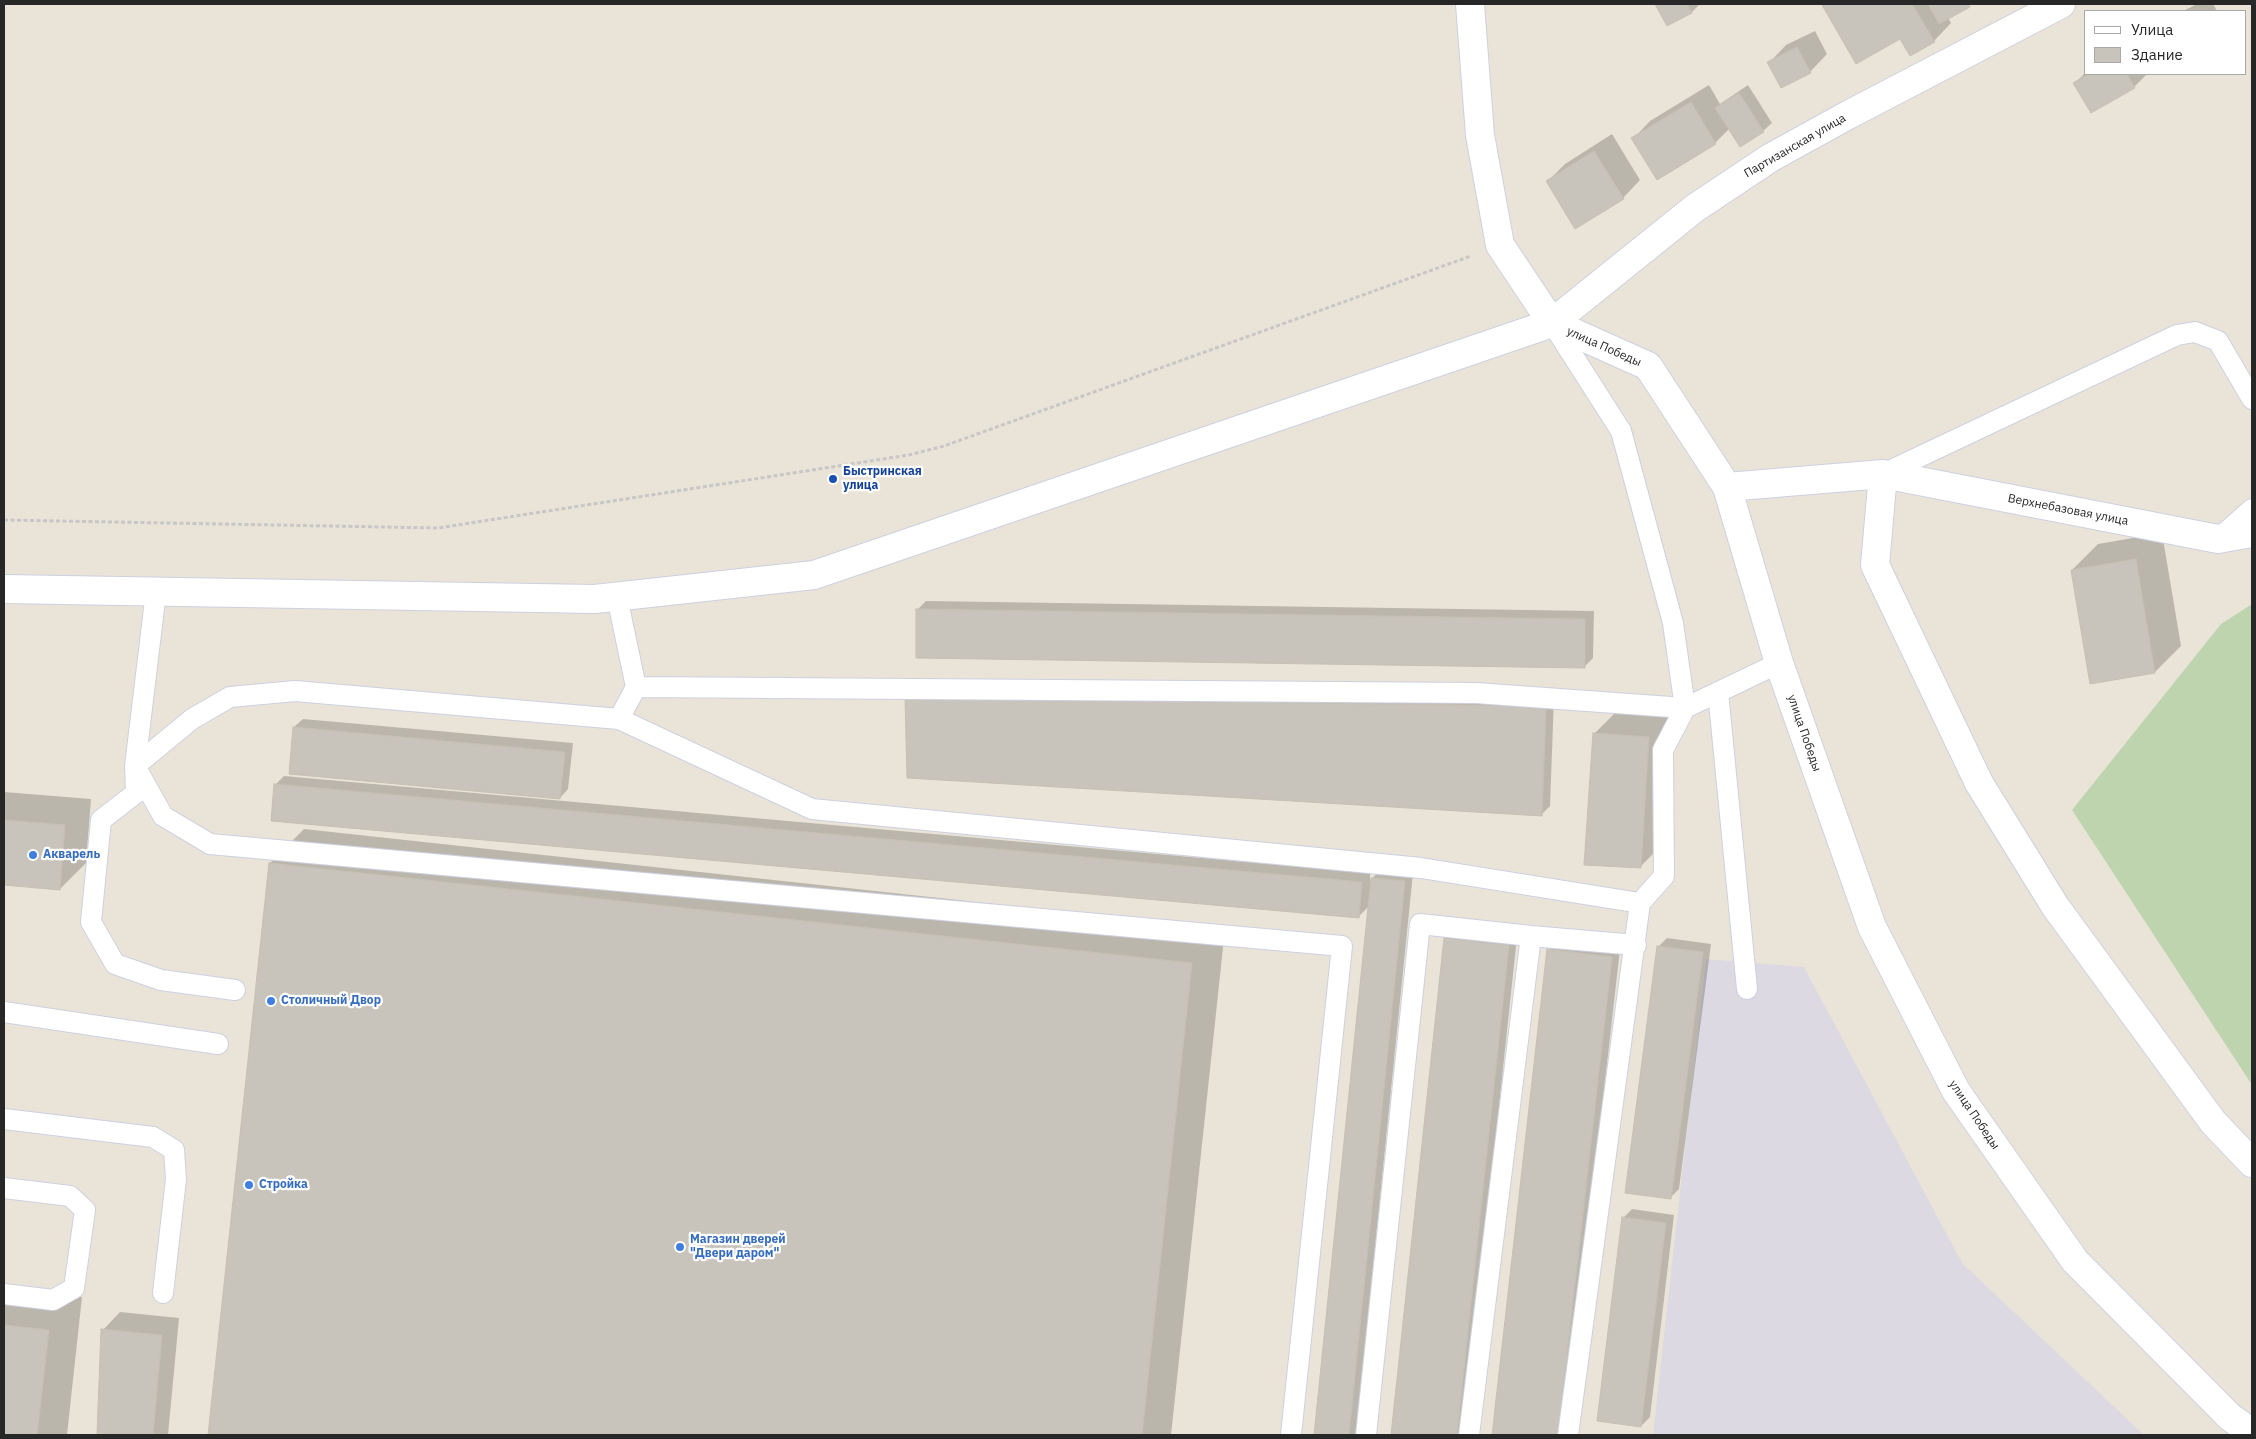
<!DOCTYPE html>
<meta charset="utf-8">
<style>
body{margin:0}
#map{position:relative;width:2256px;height:1439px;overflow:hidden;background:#eae4d8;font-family:"IBM Plex Sans",sans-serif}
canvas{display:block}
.frame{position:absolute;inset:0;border:5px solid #272727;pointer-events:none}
.legend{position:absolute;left:2084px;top:10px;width:162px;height:65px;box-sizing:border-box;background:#fff;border:1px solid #a9a9a9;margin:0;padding:6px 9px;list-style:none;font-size:15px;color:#272727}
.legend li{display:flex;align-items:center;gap:10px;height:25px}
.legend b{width:25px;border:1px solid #a9a9a9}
</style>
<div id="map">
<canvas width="2256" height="1439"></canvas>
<div class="frame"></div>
<ul class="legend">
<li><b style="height:6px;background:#fff"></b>Улица</li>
<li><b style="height:14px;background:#c8c3bb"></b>Здание</li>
</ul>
</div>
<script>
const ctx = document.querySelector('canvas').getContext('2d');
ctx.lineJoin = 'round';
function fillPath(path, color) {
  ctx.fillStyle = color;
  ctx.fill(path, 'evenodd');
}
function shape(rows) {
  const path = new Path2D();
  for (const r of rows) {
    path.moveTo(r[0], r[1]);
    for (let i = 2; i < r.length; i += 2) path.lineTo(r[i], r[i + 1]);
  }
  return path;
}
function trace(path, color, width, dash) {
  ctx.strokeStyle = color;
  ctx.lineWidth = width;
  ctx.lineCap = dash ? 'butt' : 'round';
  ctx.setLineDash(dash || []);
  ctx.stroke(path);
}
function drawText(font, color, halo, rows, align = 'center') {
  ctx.font = font + ' "IBM Plex Sans",sans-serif';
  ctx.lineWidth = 4.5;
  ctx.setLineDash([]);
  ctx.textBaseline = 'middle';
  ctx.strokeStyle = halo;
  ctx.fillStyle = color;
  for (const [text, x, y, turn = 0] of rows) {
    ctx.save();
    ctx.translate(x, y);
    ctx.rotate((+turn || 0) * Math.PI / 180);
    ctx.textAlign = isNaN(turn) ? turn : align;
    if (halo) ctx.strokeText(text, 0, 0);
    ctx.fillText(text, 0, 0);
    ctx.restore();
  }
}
fillPath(shape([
 [1706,959,1804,967,1962,1263,2144,1435,1653,1435]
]), '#dcd9e2');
fillPath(shape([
 [2252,604,2252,1085,2072,810,2221,624]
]), '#bed4af');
fillPath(shape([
 [1657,4,1700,4,1692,12,1667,25],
 [1825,4,1972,4,1948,18,1951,23,1934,41,1901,37,1823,6],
 [2197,4,2213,4,2217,11,2183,11],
 [1815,31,1827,54,1810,72,1769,63,1786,45],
 [2085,73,2085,74,2147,74,2134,87,2075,83],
 [1709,85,1720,104,1748,85,1772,123,1763,131,1729,129,1715,143,1657,178,1633,139,1650,121],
 [1612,134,1640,180,1623,198,1547,182,1565,164],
 [2162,533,2181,646,2155,672,2072,570,2098,544],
 [926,601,1594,611,1593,658,1584,667,918,609],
 [1554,698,1550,806,1541,815,906,699],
 [1620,708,1674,711,1666,841,1640,867,1594,734],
 [303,719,573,743,568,789,560,798,294,727],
 [284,776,1370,873,1370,881,1380,870,1413,873,1356,1435,1315,1435,1369,906,1358,917,275,785],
 [4,792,91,799,86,863,60,889,4,884],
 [304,829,1225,929,1171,1435,209,1435,270,863],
 [1454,930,1517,937,1464,1435,1393,1435,1446,938],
 [1667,938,1711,944,1679,1189,1670,1198,1658,947],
 [1557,942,1620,949,1565,1435,1493,1435,1549,950],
 [1632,1209,1674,1215,1650,1417,1641,1426,1623,1218],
 [4,1288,82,1297,67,1435,4,1435],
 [120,1312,179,1318,168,1435,98,1435,103,1330]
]), '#0003');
const building = shape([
 [1655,4,1687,4,1692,13,1667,26,1655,4],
 [1825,4,1912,4,1935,42,1910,56,1900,39,1856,64,1822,5,1825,4],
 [1928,4,1968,4,1970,7,1939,24,1928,4],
 [1797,47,1811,73,1781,88,1767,62,1797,47],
 [2089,74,2127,74,2135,88,2091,113,2073,83,2089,74],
 [1739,93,1764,132,1740,147,1715,108,1739,93],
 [1691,102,1716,144,1657,180,1631,138,1691,102],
 [1594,151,1624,199,1575,229,1546,181,1594,151],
 [2136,559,2155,673,2090,684,2071,570,2136,559],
 [916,609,1585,619,1585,668,916,658,916,609],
 [905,698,1546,706,1542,816,907,778,905,698],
 [293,727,565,752,560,799,289,774,293,727],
 [1593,733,1649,737,1641,868,1584,865,1593,733],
 [274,784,1362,882,1359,918,271,821,274,784],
 [4,820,65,825,60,890,4,885,4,820],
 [269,863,1192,963,1142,1435,208,1435,269,863],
 [1371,878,1405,881,1349,1435,1314,1435,1371,878],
 [1444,938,1509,945,1457,1435,1391,1435,1444,938],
 [1657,946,1703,952,1671,1199,1625,1193,1657,946],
 [1547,949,1612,957,1558,1435,1492,1435,1547,949],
 [1622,1217,1666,1223,1641,1427,1597,1421,1622,1217],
 [4,1325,49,1330,37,1435,4,1435,4,1325],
 [101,1329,162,1335,153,1435,97,1435,101,1329]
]);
fillPath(building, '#c8c3bb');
trace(building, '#c5c0b2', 1);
const service = shape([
 [1883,474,2177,335,2195,332,2218,341,2252,399],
 [2218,539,2252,509],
 [156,592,135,766,163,816,210,844,1342,946,1291,1435],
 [617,597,636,687,619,719],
 [636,687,1476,693,1685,708,1779,663],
 [1718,692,1747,989],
 [1531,936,1636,945],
 [235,990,161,980,115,964,91,922,101,820,136,793,135,766,192,719,230,697,295,691,619,719,812,809,1421,868,1640,903,1664,876,1663,750,1685,708,1673,623,1621,431,1552,323],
 [4,1012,218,1044],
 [4,1119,153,1137,174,1150,176,1179,163,1293],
 [4,1188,70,1196,85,1210,74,1288,53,1300,4,1294],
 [1366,1435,1420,924,1531,936,1469,1435],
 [1568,1435,1640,903]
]);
const minor = shape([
 [1470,4,1480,135,1500,245,1552,323,1695,208,1770,158,1848,115,2061,4],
 [1883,474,1875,565,1979,783,2055,906,2213,1122,2252,1163],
 [1727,487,1883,474,2218,539,2252,533]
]);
const tertiary = shape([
 [4,589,595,599,814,575,1552,323,1648,366,1727,487,1779,663,1872,927,1956,1091,2075,1261,2230,1417,2252,1433]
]);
trace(service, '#cdd0e1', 22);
trace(minor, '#cdd0e1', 30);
trace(tertiary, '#cdd0e1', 30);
trace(shape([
 [4,520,438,528,909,455,944,446,1471,256]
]), '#c7c7c7', 3, [4, 2.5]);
trace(service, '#fff', 20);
trace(minor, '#fff', 28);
trace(tertiary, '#fff', 28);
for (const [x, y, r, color] of [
 [833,479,5,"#1a4fb4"],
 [33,855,5,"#3f7fe0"],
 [271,1001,5,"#3f7fe0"],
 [249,1185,5,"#3f7fe0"],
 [680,1247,5,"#3f7fe0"]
]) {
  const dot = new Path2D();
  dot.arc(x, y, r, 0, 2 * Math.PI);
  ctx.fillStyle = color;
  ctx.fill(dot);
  trace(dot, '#fff', 2);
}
drawText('12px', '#272727', '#fff', [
 ["Партизанская улица",1795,146,-30],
 ["улица Победы",1604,347,24],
 ["Верхнебазовая улица",2068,510,11],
 ["улица Победы",1804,733,71],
 ["улица Победы",1974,1115,56]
]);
drawText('bold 12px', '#164399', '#fff', [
 ["Быстринская",843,472],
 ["улица",843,486]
], 'left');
drawText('bold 12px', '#366cbe', '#fff', [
 ["Акварель",43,855],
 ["Столичный Двор",281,1001],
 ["Стройка",259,1185],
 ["Магазин дверей",690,1240],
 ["\"Двери даром\"",690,1254]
], 'left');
</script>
